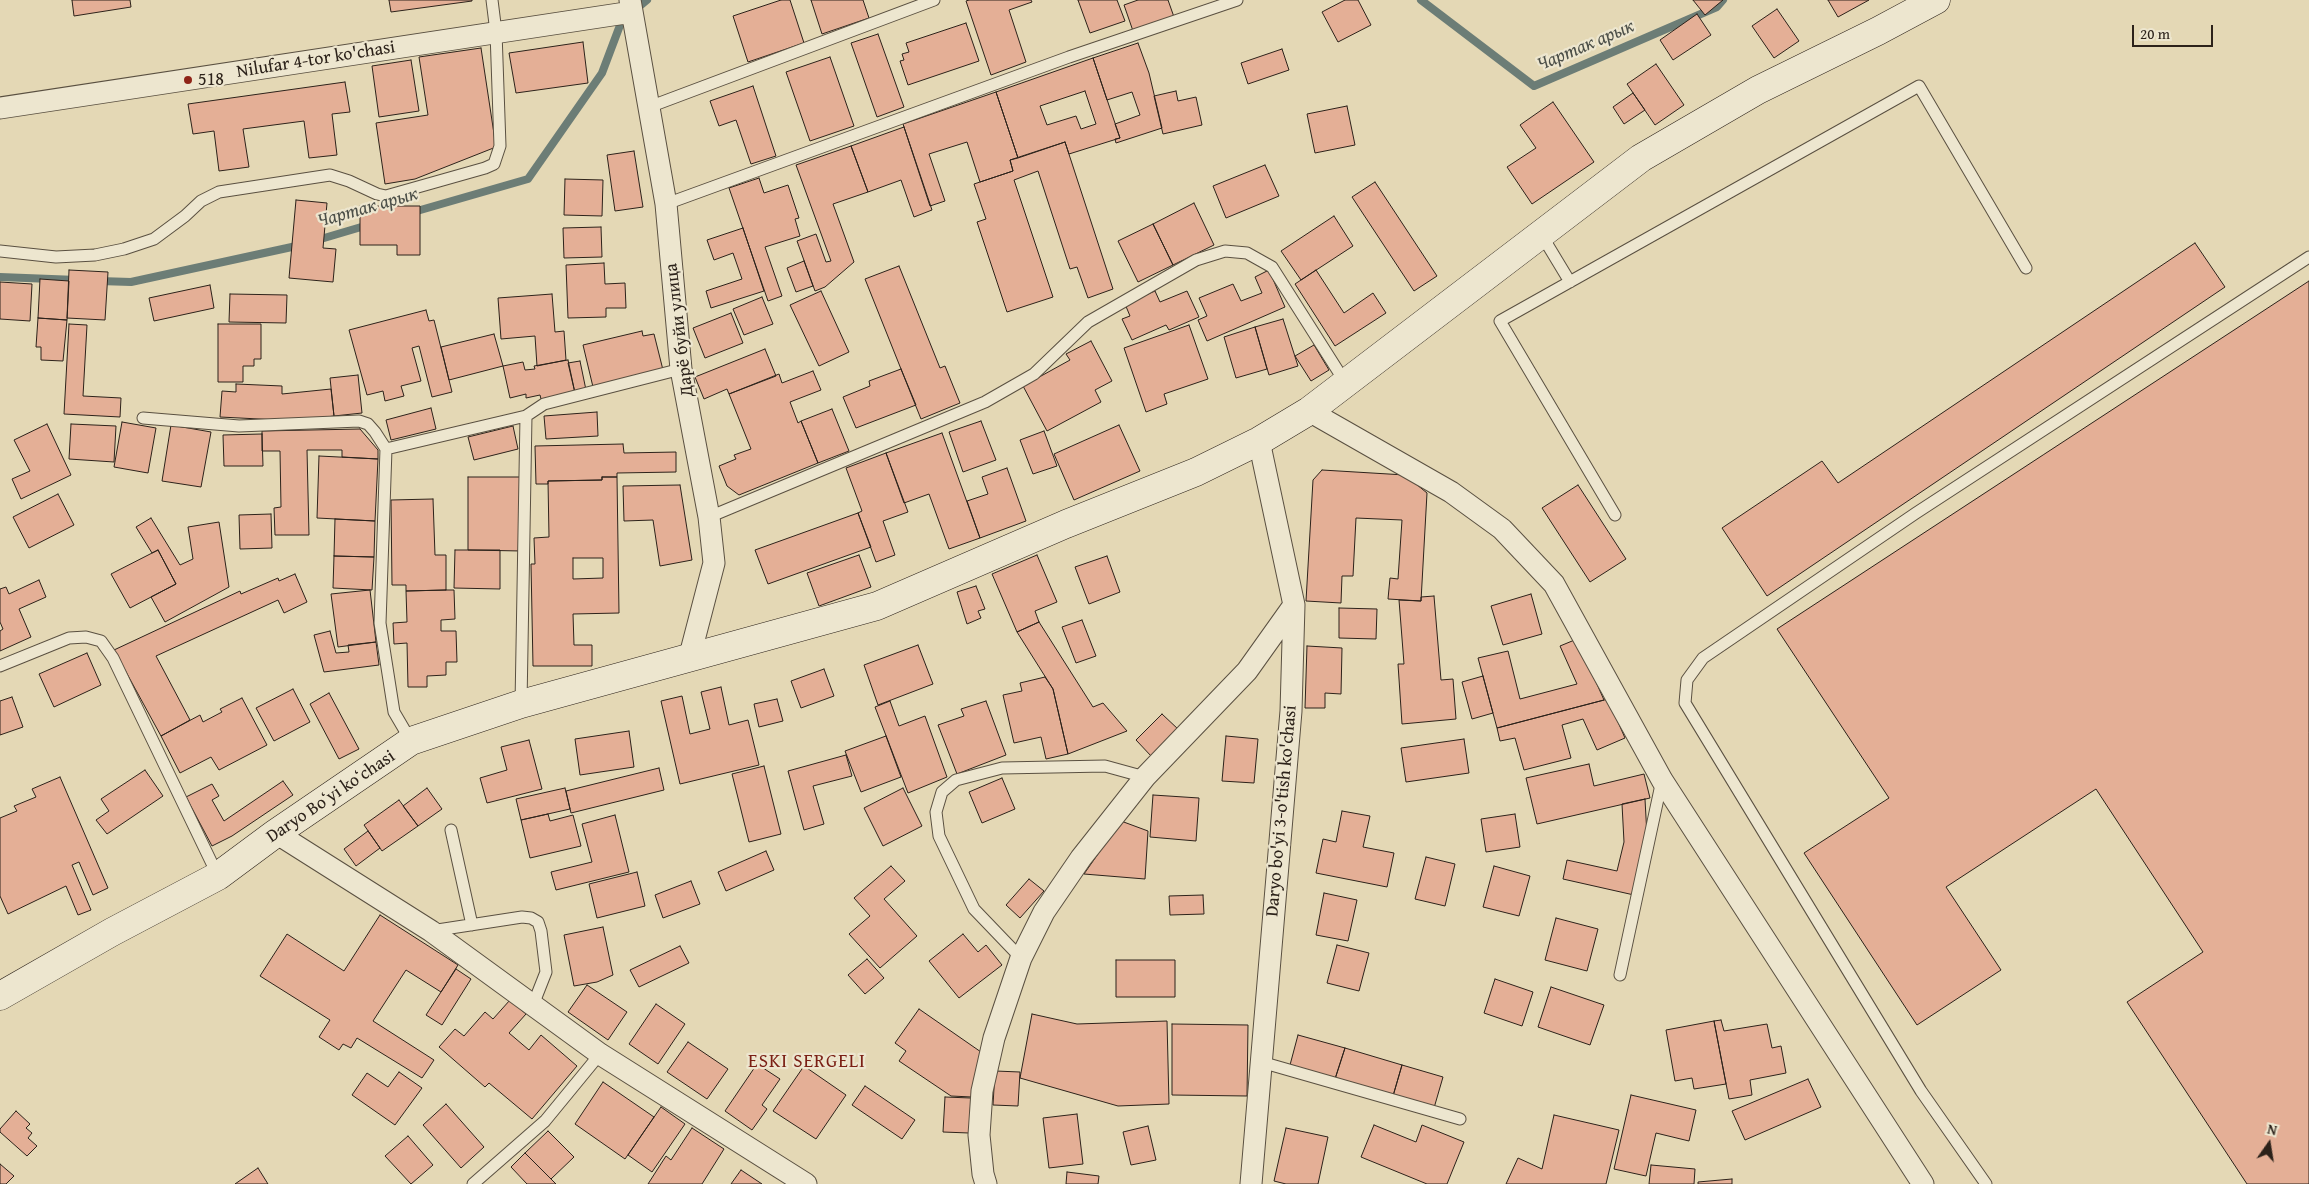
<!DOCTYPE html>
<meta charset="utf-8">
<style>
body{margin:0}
#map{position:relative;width:2309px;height:1184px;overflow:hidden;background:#e4d8b5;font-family:"Gentium Book Plus",serif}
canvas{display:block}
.north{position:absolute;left:2244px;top:1119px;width:50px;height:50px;-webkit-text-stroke:4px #ede6cf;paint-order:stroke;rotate:13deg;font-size:14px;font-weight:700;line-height:20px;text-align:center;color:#2c221a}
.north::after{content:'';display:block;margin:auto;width:18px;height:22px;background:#2c221a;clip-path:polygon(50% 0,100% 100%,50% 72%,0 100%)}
.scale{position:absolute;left:2132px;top:25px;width:81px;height:22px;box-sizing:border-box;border:2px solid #2c221a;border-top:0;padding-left:6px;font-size:15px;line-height:18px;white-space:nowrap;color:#2c221a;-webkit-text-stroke:4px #ede6cf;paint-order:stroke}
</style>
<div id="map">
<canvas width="2309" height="1184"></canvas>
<div class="north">N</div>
<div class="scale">20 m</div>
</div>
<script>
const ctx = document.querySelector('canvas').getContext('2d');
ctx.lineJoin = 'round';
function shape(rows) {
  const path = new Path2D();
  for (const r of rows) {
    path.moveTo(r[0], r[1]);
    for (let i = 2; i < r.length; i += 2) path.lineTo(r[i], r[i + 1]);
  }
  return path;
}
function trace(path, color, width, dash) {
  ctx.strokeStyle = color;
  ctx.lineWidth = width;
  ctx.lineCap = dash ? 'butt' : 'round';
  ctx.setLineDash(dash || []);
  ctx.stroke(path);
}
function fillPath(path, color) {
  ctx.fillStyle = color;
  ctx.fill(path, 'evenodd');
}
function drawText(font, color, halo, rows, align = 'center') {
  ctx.font = font + ' "Gentium Book Plus",serif';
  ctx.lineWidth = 4.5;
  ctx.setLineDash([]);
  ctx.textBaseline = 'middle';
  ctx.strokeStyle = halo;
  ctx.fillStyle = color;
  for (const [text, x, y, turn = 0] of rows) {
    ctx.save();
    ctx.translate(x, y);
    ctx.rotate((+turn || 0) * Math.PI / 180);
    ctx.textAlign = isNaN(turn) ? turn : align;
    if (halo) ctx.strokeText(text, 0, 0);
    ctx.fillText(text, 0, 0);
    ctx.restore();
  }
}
trace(shape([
 [1421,0,1534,86,1717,7,1723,0],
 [635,10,647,0],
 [410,213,528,179,602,73,622,20,626,17],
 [314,241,368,225],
 [0,277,77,280],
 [99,281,131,282,301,245]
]), '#6c7d76', 8);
const building = shape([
 [72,0,130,0,131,7,74,16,72,0],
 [389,0,472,0,472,1,391,12,389,0],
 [781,0,790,0,804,43,748,62,733,16,781,0],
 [811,0,863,0,869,18,822,34,811,0],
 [969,0,1031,0,1032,2,1009,10,1026,62,991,75,966,1,969,0],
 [1078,0,1117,0,1125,21,1090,33,1078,0],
 [1138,0,1168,0,1174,17,1133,31,1124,5,1138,0],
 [1345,0,1358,0,1371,25,1338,42,1322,12,1345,0],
 [1693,0,1723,0,1705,15,1693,0],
 [1828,0,1869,0,1838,17,1828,0],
 [1777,9,1799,41,1774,58,1752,26,1777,9],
 [1697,14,1711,35,1673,60,1660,40,1697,14],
 [966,23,979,61,908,85,900,61,904,60,902,54,909,52,906,43,966,23],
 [878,34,904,107,877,117,851,43,878,34],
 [583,42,588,83,516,93,509,53,583,42],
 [1138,43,1149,73,1162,128,1116,143,1115,139,1120,138,1115,124,1140,115,1132,92,1107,100,1093,58,1138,43],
 [481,48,496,147,415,179,385,184,376,123,428,115,419,57,481,48],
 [1282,49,1289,70,1248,84,1241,63,1282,49],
 [830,57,854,126,810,141,786,72,830,57],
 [1093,58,1120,138,1069,154,1065,142,1018,158,996,92,1093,58],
 [1085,91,1096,124,1081,129,1076,116,1047,125,1040,106,1085,91],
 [411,60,419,111,379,117,372,66,411,60],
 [1656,64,1684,105,1655,125,1627,84,1656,64],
 [345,82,350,112,332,114,337,155,309,158,304,121,243,129,249,167,219,171,214,131,193,134,188,104,345,82],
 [753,86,776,156,751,164,736,120,719,126,710,101,753,86],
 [1176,91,1178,101,1196,97,1202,125,1163,134,1154,96,1176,91],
 [996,92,1018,158,1010,160,1013,171,980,182,967,142,929,154,945,201,930,206,903,124,996,92],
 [1633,93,1645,110,1624,124,1613,107,1633,93],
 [1553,102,1594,162,1532,204,1507,167,1536,148,1520,125,1553,102],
 [1347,106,1355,145,1315,153,1307,114,1347,106],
 [904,127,932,210,914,217,901,180,868,192,851,146,904,127],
 [1065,142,1113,289,1088,298,1077,267,1070,269,1038,171,1014,180,1053,297,1007,312,977,222,986,219,974,184,1013,171,1010,160,1065,142],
 [851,146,868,192,833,204,854,262,825,287,815,291,797,241,816,234,826,262,831,261,796,165,851,146],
 [634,151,643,207,615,211,607,155,634,151],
 [1265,165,1279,196,1226,218,1213,186,1265,165],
 [759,178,764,193,788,185,799,218,795,219,800,236,765,247,782,296,768,301,729,188,759,178],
 [565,179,603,180,602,216,564,215,565,179],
 [1375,182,1437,276,1414,291,1352,197,1375,182],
 [296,200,327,203,323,248,336,249,333,282,289,278,296,200],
 [1194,203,1214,245,1173,265,1153,224,1194,203],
 [360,206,420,206,420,255,397,255,397,245,360,245,360,206],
 [1334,216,1353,246,1301,280,1281,251,1334,216],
 [1153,224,1173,265,1138,282,1118,241,1153,224],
 [601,227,602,257,564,258,563,228,601,227],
 [743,228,764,291,711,308,706,291,742,279,733,253,714,260,707,240,743,228],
 [2195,243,2225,287,1767,596,1722,528,1822,461,1838,483,2195,243],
 [804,261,813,286,796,292,787,268,804,261],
 [604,263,605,284,625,283,626,308,606,308,606,317,568,318,566,265,604,263],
 [899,266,940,368,945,366,960,403,921,419,865,279,899,266],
 [69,270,108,272,105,320,67,318,69,270],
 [1269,270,1285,307,1207,341,1198,320,1207,316,1199,298,1233,284,1241,301,1262,293,1255,277,1269,270],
 [1316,270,1344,313,1373,293,1386,313,1335,346,1295,284,1316,270],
 [40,279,69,281,67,320,38,318,40,279],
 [2309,281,2309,1184,2247,1184,2127,1002,2203,952,2096,789,1946,887,2001,970,1917,1025,1804,853,1889,798,1777,629,2309,281],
 [0,282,32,284,30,321,0,319,0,282],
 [210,285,214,308,154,321,149,298,210,285],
 [821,291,849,352,819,366,790,305,821,291],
 [1155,291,1160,302,1187,291,1199,317,1169,330,1166,325,1132,340,1122,319,1130,316,1125,304,1155,291],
 [230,294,287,295,286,323,229,322,230,294],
 [552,294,555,332,564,331,566,360,537,366,535,336,501,339,498,298,552,294],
 [762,297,773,324,744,335,733,309,762,297],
 [426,310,429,321,434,320,452,392,432,397,419,346,412,348,421,381,401,386,404,396,385,401,383,391,367,395,349,330,426,310],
 [731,313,743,343,705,358,693,328,731,313],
 [38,318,67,320,63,361,41,360,41,347,36,347,38,318],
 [1283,319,1298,366,1269,375,1255,327,1283,319],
 [69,324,87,325,83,396,121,398,120,417,64,414,69,324],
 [218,324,261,324,261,359,254,359,254,366,243,366,243,382,218,382,218,324],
 [1189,325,1208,379,1164,394,1167,404,1146,412,1124,348,1189,325],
 [1255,327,1267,369,1236,378,1224,337,1255,327],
 [642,331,643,336,654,334,663,370,593,387,583,345,642,331],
 [494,334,503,366,449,380,441,347,494,334],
 [1091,341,1112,381,1095,390,1101,402,1047,431,1023,386,1070,360,1066,354,1091,341],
 [1314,345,1329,370,1311,381,1295,356,1314,345],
 [765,349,776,376,729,394,727,389,704,399,695,377,765,349],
 [568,360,575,393,541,399,540,395,526,398,526,394,510,398,503,366,523,362,525,370,535,369,534,366,568,360],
 [580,361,586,390,575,393,568,363,580,361],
 [901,369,916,405,856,428,843,397,870,386,869,381,901,369],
 [813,371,821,390,790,402,798,423,801,421,818,463,739,495,727,486,719,466,736,459,734,455,751,449,729,394,779,374,782,383,813,371],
 [358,375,362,413,334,416,330,378,358,375],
 [236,384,282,386,282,394,331,389,334,416,279,423,279,420,220,417,222,391,236,392,236,384],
 [431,408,436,429,391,440,386,420,431,408],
 [832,409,849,451,818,463,801,421,832,409],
 [597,412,598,436,546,439,544,416,597,412],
 [981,421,996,460,963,472,949,432,981,421],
 [122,422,156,428,148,473,114,467,122,422],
 [47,424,71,475,21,499,12,479,30,471,14,440,47,424],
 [71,424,116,426,114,462,69,459,71,424],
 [171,425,211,432,201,487,162,481,171,425],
 [1119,425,1140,471,1074,500,1054,454,1119,425],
 [513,426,518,449,474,460,468,437,513,426],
 [360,429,378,450,378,459,342,457,342,450,307,450,309,535,275,535,274,508,281,507,280,451,262,451,262,431,360,429],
 [1044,431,1057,466,1033,474,1020,440,1044,431],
 [942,433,980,538,949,549,929,494,904,503,886,453,942,433],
 [262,434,263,466,224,466,223,435,262,434],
 [623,444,624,453,676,452,676,472,617,473,617,477,602,477,602,480,548,481,548,484,536,484,535,446,623,444],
 [886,453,908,512,883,521,895,555,876,562,858,513,862,511,846,468,886,453],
 [319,456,378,459,375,521,317,518,319,456],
 [1007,468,1026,521,980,538,967,501,988,494,982,477,1007,468],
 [1322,470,1405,475,1427,493,1421,601,1388,599,1390,578,1398,579,1402,520,1356,518,1353,576,1342,576,1341,603,1306,601,1313,480,1322,470],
 [468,477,523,477,522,551,468,550,468,477],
 [602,477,617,477,619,613,573,614,574,645,592,645,592,666,533,666,531,564,535,564,534,538,549,537,548,481,602,480,602,477],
 [573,558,603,558,603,578,573,579,573,558],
 [680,485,692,560,660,566,653,520,624,521,623,486,680,485],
 [1578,485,1626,559,1590,582,1542,508,1578,485],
 [58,494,74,525,29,548,13,517,58,494],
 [433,499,435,555,446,555,446,590,406,591,406,585,392,585,391,500,433,499],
 [858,513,871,547,768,584,755,550,858,513],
 [271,514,272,548,240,549,239,515,271,514],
 [151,518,180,565,193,559,188,527,219,522,229,587,165,622,151,597,176,584,158,550,152,553,136,527,151,518],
 [335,519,375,521,374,557,334,556,335,519],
 [158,550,176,584,130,608,111,574,158,550],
 [455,550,500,550,500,589,454,588,455,550],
 [859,555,871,587,819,606,807,573,859,555],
 [1037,555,1057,602,1035,611,1039,622,1017,632,992,574,1037,555],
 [334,556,374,557,372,590,333,588,334,556],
 [1107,556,1120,592,1089,604,1075,567,1107,556],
 [295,574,307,602,284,613,278,600,156,656,190,720,161,736,114,650,240,591,241,594,278,578,279,581,295,574],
 [39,580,46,597,19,609,31,637,0,651,0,631,3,629,0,622,0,589,6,587,9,594,39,580],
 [976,586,985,609,978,611,981,618,967,624,957,592,976,586],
 [370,590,376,642,338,647,331,594,370,590],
 [446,590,454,590,455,619,441,620,441,631,456,631,457,662,446,662,446,675,427,676,427,687,408,687,407,643,394,644,393,623,407,622,406,591,446,590],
 [1531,594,1542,634,1503,645,1491,606,1531,594],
 [1434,596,1441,680,1453,679,1456,719,1402,724,1398,664,1404,664,1399,600,1421,601,1421,597,1434,596],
 [1339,608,1377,609,1376,639,1339,638,1339,608],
 [1082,620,1096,656,1076,663,1062,627,1082,620],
 [1039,622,1093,707,1103,703,1127,731,1068,754,1053,689,1017,632,1039,622],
 [330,631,336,653,349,652,348,645,376,642,379,665,324,672,314,635,330,631],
 [1577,639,1604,700,1497,728,1478,658,1508,651,1520,699,1577,684,1560,646,1577,639],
 [918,645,933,684,878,705,864,665,918,645],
 [1307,646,1342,648,1341,694,1325,693,1325,708,1305,708,1307,646],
 [87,653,101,685,54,707,39,674,87,653],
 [824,669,834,696,801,708,791,681,824,669],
 [1483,676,1493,713,1472,719,1462,682,1483,676],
 [1045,677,1053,689,1068,754,1046,759,1041,737,1014,743,1003,695,1022,691,1020,683,1045,677],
 [721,687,729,725,748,720,759,765,680,784,661,701,682,696,690,734,710,729,701,692,721,687],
 [293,689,310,722,274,741,256,708,293,689],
 [329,693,359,749,339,759,310,704,329,693],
 [12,697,23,727,0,735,0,701,12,697],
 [242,698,267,745,219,770,211,757,180,773,161,736,200,715,203,722,222,712,220,709,242,698],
 [777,699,783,721,759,727,754,704,777,699],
 [1608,699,1625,738,1597,750,1583,719,1562,725,1571,758,1524,770,1515,738,1500,741,1497,728,1608,699],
 [890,701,899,726,925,716,947,777,908,793,875,707,890,701],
 [986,701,1006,755,957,774,938,725,964,716,961,709,986,701],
 [1162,714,1179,730,1152,757,1136,740,1162,714],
 [629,731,634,767,580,775,575,739,629,731],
 [886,736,901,777,861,792,845,751,886,736],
 [1226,736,1258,739,1254,783,1222,781,1226,736],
 [1464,739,1469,773,1406,782,1401,748,1464,739],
 [529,740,542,789,487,803,480,778,507,770,501,747,529,740],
 [846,755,852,776,813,786,824,824,804,830,788,771,846,755],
 [1589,764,1594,786,1644,774,1650,798,1537,824,1526,778,1589,764],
 [764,766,781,834,749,842,732,774,764,766],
 [659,768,664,790,571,813,566,791,659,768],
 [145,770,163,796,107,834,96,820,109,811,101,799,145,770],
 [60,777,108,888,93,895,79,862,72,865,91,910,78,915,66,886,8,914,0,896,0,818,17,811,14,806,36,797,32,789,60,777],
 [1002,778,1015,809,982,823,969,792,1002,778],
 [283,781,293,795,232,836,212,846,186,797,212,784,219,796,212,800,224,821,283,781],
 [427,788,442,809,418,826,403,806,427,788],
 [565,788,570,809,521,820,516,799,565,788],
 [903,788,922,826,883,846,864,808,903,788],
 [1153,795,1199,798,1196,841,1150,837,1153,795],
 [1645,799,1647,836,1634,895,1563,879,1567,860,1617,871,1624,842,1622,804,1645,799],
 [399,800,418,826,382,851,364,825,399,800],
 [1342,811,1370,816,1363,847,1394,853,1387,887,1316,873,1323,839,1336,842,1342,811],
 [548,814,550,821,573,815,581,846,530,858,521,820,548,814],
 [1515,814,1520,847,1486,852,1481,819,1515,814],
 [615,815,629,872,556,890,551,872,592,862,582,824,615,815],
 [1121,821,1148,831,1145,879,1084,874,1121,821],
 [368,831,380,848,356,866,344,849,368,831],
 [766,851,774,870,726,891,718,872,766,851],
 [1426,857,1455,864,1445,906,1415,899,1426,857],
 [891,866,905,881,884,899,917,936,880,968,849,934,870,916,854,898,891,866],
 [1494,866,1530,876,1519,916,1483,907,1494,866],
 [637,872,645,906,597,918,589,884,637,872],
 [1029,879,1044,891,1020,918,1006,905,1029,879],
 [691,881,700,904,663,918,655,895,691,881],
 [1324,893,1357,900,1348,941,1316,935,1324,893],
 [1203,895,1204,914,1170,915,1169,896,1203,895],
 [380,915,458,965,441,992,406,970,373,1021,434,1060,422,1078,357,1038,351,1048,343,1044,339,1050,319,1037,330,1020,260,976,287,934,344,971,380,915],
 [1556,918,1598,929,1587,971,1545,960,1556,918],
 [603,927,613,975,597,982,574,986,564,935,603,927],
 [963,934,978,952,986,945,1002,965,959,998,929,961,963,934],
 [1337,945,1369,953,1359,991,1327,983,1337,945],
 [680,946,689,963,639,987,630,970,680,946],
 [867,959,884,978,865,994,848,975,867,959],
 [1116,960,1175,960,1175,997,1116,997,1116,960],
 [456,969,471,979,442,1025,426,1015,456,969],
 [1495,979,1533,992,1522,1026,1484,1013,1495,979],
 [587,985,627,1012,608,1040,568,1012,587,985],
 [1551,987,1604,1005,1590,1045,1538,1027,1551,987],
 [510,1000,526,1014,509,1033,529,1050,541,1035,577,1066,532,1119,489,1083,485,1087,439,1047,455,1029,464,1036,485,1012,493,1019,510,1000],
 [656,1004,685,1024,658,1064,629,1044,656,1004],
 [919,1009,981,1052,972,1097,951,1096,899,1061,906,1051,895,1043,919,1009],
 [1032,1014,1077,1024,1167,1021,1169,1104,1118,1106,1020,1078,1032,1014],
 [1721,1020,1724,1031,1767,1024,1772,1048,1781,1046,1786,1073,1750,1080,1752,1095,1729,1099,1714,1021,1721,1020],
 [1714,1021,1726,1084,1694,1089,1692,1078,1675,1081,1666,1030,1714,1021],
 [1172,1024,1248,1025,1247,1096,1172,1095,1172,1024],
 [1298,1035,1345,1048,1335,1079,1290,1065,1298,1035],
 [688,1042,728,1069,707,1099,667,1072,688,1042],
 [1345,1048,1402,1065,1393,1096,1335,1079,1345,1048],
 [757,1064,780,1079,762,1105,767,1109,752,1130,725,1111,757,1064],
 [1402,1065,1443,1077,1434,1108,1393,1096,1402,1065],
 [804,1066,846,1095,816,1139,773,1111,804,1066],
 [995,1071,1020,1072,1018,1106,993,1105,995,1071],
 [399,1072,422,1088,395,1125,352,1095,367,1073,388,1087,399,1072],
 [1808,1079,1821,1107,1745,1140,1732,1111,1808,1079],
 [603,1082,654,1117,625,1159,575,1124,603,1082],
 [865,1086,915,1120,902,1139,852,1105,865,1086],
 [1631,1095,1696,1110,1689,1141,1656,1133,1646,1176,1614,1169,1631,1095],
 [945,1097,971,1098,969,1133,943,1132,945,1097],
 [446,1104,484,1147,461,1168,423,1125,446,1104],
 [661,1107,685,1124,652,1172,628,1155,661,1107],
 [16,1111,30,1124,26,1128,32,1133,28,1138,37,1146,27,1156,0,1132,0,1129,16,1111],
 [1077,1114,1083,1164,1049,1168,1043,1118,1077,1114],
 [1554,1115,1619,1130,1606,1184,1506,1184,1518,1158,1542,1169,1554,1115],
 [1374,1125,1416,1142,1422,1125,1464,1142,1447,1184,1427,1184,1361,1157,1374,1125],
 [1148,1126,1156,1160,1131,1165,1123,1132,1148,1126],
 [692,1128,724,1149,702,1184,648,1184,666,1156,671,1160,692,1128],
 [1286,1128,1328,1137,1318,1184,1286,1184,1274,1181,1286,1128],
 [548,1131,574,1157,551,1179,525,1153,548,1131],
 [408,1136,433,1165,411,1184,385,1156,408,1136],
 [525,1153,556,1184,527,1184,511,1167,525,1153],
 [0,1164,14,1176,6,1184,0,1184,0,1164],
 [1651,1165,1695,1169,1694,1184,1649,1184,1651,1165],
 [258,1168,268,1184,235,1184,258,1168],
 [741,1170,762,1184,731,1184,741,1170],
 [1067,1172,1099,1176,1098,1184,1066,1184,1067,1172],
 [1732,1179,1732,1184,1698,1184,1698,1182,1732,1179]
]);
fillPath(building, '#e4af96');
trace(building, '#2c221a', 1);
const lane = shape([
 [649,107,934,0],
 [666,204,1069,57,1237,0],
 [1541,234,1570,282],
 [0,251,56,257,95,255,124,249,154,239,185,216,201,201,219,192,330,175,349,181,377,194,386,196,485,168,494,164,500,146,496,32,492,0],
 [143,418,239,426,359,421,368,424,375,432,386,449,380,623,394,712,411,741],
 [386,449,526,416,544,404,681,369],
 [1615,515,1500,321,1919,86,2026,268],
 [709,517,985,402,1034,374,1088,322,1196,260,1225,251,1247,253,1272,267,1345,382],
 [0,666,69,638,86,637,101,641,113,658,218,876],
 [521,704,526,416],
 [451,830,472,925],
 [431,931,522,917,531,918,538,922,541,931,546,972,533,1005],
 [1021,958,974,909,939,836,936,812,942,792,956,780,1002,768,1105,766,1145,777],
 [1620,975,1662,780],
 [1261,1062,1460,1119],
 [473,1184,545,1121,600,1054],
 [1986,1184,1921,1091,1685,703,1687,680,1703,658,1916,513,2309,257]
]);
const street = shape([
 [630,0,666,204,681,369,709,517,714,563,689,659],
 [0,108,632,12],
 [1309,411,1451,492,1502,529,1554,584,1662,780,1923,1184],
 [276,833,431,931,600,1054,806,1184],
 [986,1184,983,1174,979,1135,982,1091,994,1038,1021,958,1044,912,1081,858,1145,777,1247,671,1294,605],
 [1251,1184,1291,711,1294,605,1259,441]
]);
const secondary = shape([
 [0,996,112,932,218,876,276,833,411,741,521,704,877,606,1066,524,1196,472,1259,441,1309,411,1641,158,1758,90,1878,31,1936,0]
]);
trace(lane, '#5a5041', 13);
trace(street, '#5a5041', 23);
trace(secondary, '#2c221a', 29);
trace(lane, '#ede6cf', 11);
trace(street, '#ede6cf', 21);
trace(secondary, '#ede6cf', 28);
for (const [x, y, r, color] of [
 [188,80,5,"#8f2418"]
]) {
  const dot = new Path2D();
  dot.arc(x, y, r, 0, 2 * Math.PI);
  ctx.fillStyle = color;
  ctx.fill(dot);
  trace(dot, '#ede6cf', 2);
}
drawText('18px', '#2c221a', '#ede6cf', [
 ["Nilufar 4-tor ko'chasi",316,60,-9],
 ["Дарё буйи улица",680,330,-97],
 ["Daryo Boʻyi koʻchasi",331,797,-34],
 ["Daryo bo'yi 3-o'tish ko'chasi",1282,811,-85]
]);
drawText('18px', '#2c221a', '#ede6cf', [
 ["518",198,80]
], 'left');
drawText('italic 19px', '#4c4f48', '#ede6cf', [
 ["Чартак арык",1586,46,-23],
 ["Чартак арык",368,208,-16]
]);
ctx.letterSpacing = '1px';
drawText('19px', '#7a1f14', '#ede6cf', [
 ["ESKI SERGELI",807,1062]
]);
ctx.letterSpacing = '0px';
</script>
